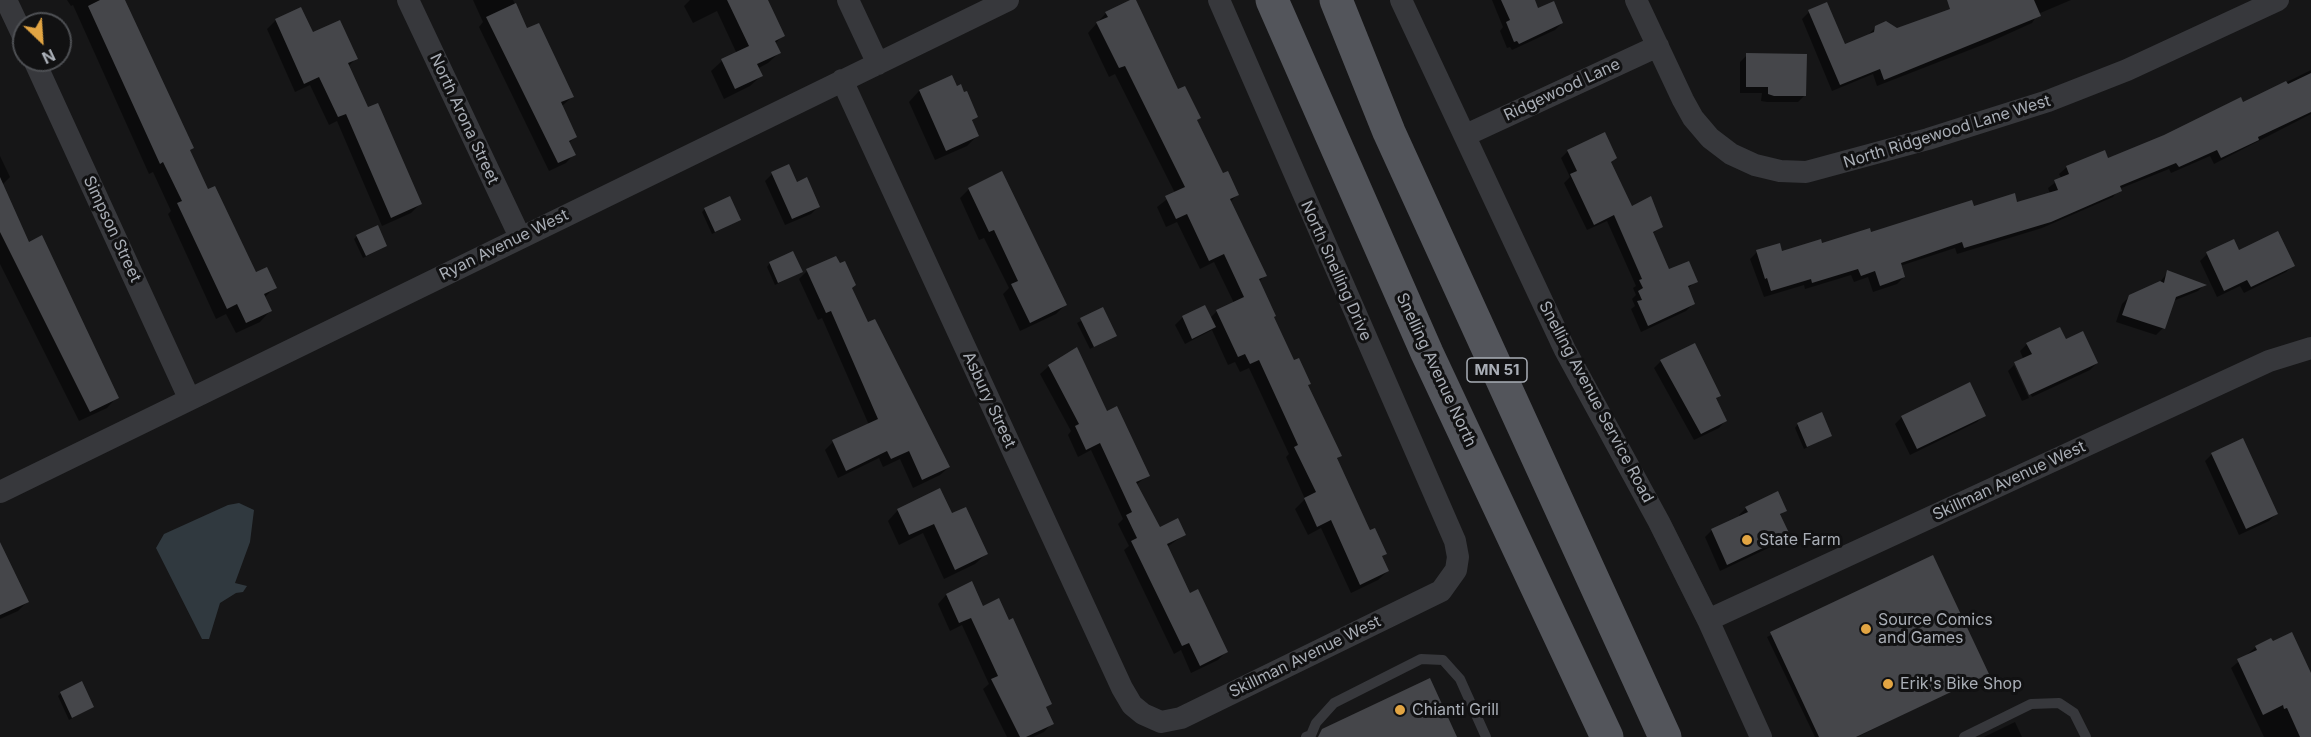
<!DOCTYPE html>
<style>
body{margin:0}
#map{position:relative;width:2311px;height:737px;overflow:hidden;background:#161617;font-family:Inter,sans-serif}
canvas{display:block}
.north{position:absolute;left:12px;top:12px;width:60px;height:60px;box-sizing:border-box;background:#111112;border:2px solid #4e5054;border-radius:50%;rotate:155deg;font-size:16px;font-weight:700;line-height:24px;text-align:center;color:#a9aeb6}
.north::after{content:'';display:block;margin:auto;width:21px;height:27px;background:#e2a543;clip-path:polygon(50% 0,100% 100%,50% 72%,0 100%)}
</style>
<div id="map">
<canvas width="2311" height="737"></canvas>
<div class="north">N</div>
</div>
<script>
const ctx = document.querySelector('canvas').getContext('2d');
ctx.lineJoin = 'round';
function fillPath(path, color) {
  ctx.fillStyle = color;
  ctx.fill(path, 'evenodd');
}
function shape(rows) {
  const path = new Path2D();
  for (const r of rows) {
    path.moveTo(r[0], r[1]);
    for (let i = 2; i < r.length; i += 2) path.lineTo(r[i], r[i + 1]);
  }
  return path;
}
function trace(path, color, width, dash) {
  ctx.strokeStyle = color;
  ctx.lineWidth = width;
  ctx.lineCap = dash ? 'butt' : 'round';
  ctx.setLineDash(dash || []);
  ctx.stroke(path);
}
function drawText(font, color, halo, rows, align = 'center') {
  ctx.font = font + ' Inter,sans-serif';
  ctx.lineWidth = 6;
  ctx.setLineDash([]);
  ctx.textBaseline = 'middle';
  ctx.strokeStyle = halo;
  ctx.fillStyle = color;
  for (const [text, x, y, turn = 0] of rows) {
    ctx.save();
    ctx.translate(x, y);
    ctx.rotate((+turn || 0) * Math.PI / 180);
    ctx.textAlign = isNaN(turn) ? turn : align;
    if (halo) ctx.strokeText(text, 0, 0);
    ctx.fillText(text, 0, 0);
    ctx.restore();
  }
}
fillPath(shape([
 [239,503,254,510,250,542,235,583,247,586,243,592,236,593,220,603,209,639,202,639,156,548,164,534,228,505]
]), '#30393f');
fillPath(shape([
 [67,0,123,0,208,191,255,274,275,287,264,298,270,311,260,322,236,333,226,314,216,319,168,214,171,211,153,172,149,174,73,5,71,6],
 [473,0,513,0,527,30,572,97,562,106,576,136,569,143,574,154,566,163,549,171,479,27,483,22],
 [690,0,767,0,783,35,775,44,779,53,768,63,757,69,761,76,750,86,724,99,711,71,722,61,737,54,717,11,693,23,684,6],
 [1492,0,1533,0,1537,10,1562,23,1555,30,1512,50,1510,47,1507,48,1500,31,1503,27],
 [1979,0,2071,0,2038,14,2032,23,1990,42,1877,86,1873,74,1832,91,1802,19,1809,12,1844,45,1868,35,1876,27,1897,30],
 [1106,13,1200,118,1196,121,1222,175,1237,195,1230,202,1265,275,1259,282,1272,318,1340,456,1336,460,1369,532,1385,553,1381,557,1388,571,1378,580,1351,593,1321,528,1308,535,1295,509,1305,499,1286,457,1289,454,1249,368,1240,372,1235,362,1228,365,1212,330,1185,344,1175,325,1183,317,1205,307,1210,318,1217,311,1234,303,1214,262,1200,269,1177,222,1166,227,1157,207,1175,193,1115,74,1109,77,1088,33],
 [276,20,313,34,356,58,348,67,367,109,420,204,411,213,382,226,337,121,329,125,310,85,295,92,267,29],
 [1747,55,1805,95,1798,102,1767,102,1761,101,1762,93,1740,93,1740,62],
 [2311,70,2311,114,2214,164,2210,156,2171,173,2169,169,2119,189,2113,197,2042,228,1957,254,1955,248,1900,266,1904,277,1897,284,1873,292,1868,277,1854,282,1851,275,1805,289,1804,285,1764,297,1750,259,1757,252,1781,252,1821,245,1973,208,2016,203,2050,194,2048,188,2061,178,2059,174,2067,167,2107,159,2243,104],
 [951,77,977,116,971,122,977,136,967,146,935,160,909,102,919,91],
 [1568,151,1615,158,1610,164,1631,208,1662,226,1652,234,1668,271,1696,281,1687,289,1693,304,1686,311,1641,332,1631,309,1635,306,1632,299,1636,295,1633,288,1636,286,1607,221,1587,230,1564,183,1570,177,1561,158],
 [0,156,10,177,2,185,28,244,117,397,107,408,79,421,0,264],
 [772,174,796,183,818,207,811,214,785,225,765,181],
 [969,189,1065,305,1056,314,1020,331,1003,294,1009,288,984,238,979,240,960,198],
 [705,209,739,220,712,234,702,212],
 [357,236,386,246,363,258,354,239],
 [2233,241,2239,252,2293,265,2286,272,2244,293,2240,286,2217,297,2200,261,2207,254],
 [770,263,801,272,775,285,767,267],
 [807,271,851,289,867,324,949,467,940,475,913,488,900,459,883,467,879,458,838,478,825,450,833,442,869,425,822,318,818,320,799,279],
 [2168,272,2204,285,2198,291,2173,301,2163,328,2156,335,2116,322,2122,304,2130,296,2160,282],
 [1103,309,1116,335,1090,349,1077,323],
 [2065,341,2097,363,2090,370,2032,397,2017,364,2014,364,2023,358,2020,351,2027,344],
 [1661,361,1719,395,1715,399,1726,420,1719,428,1694,440,1654,368],
 [2014,365,2029,398,2022,401,2008,371],
 [1049,366,1106,413,1148,475,1136,485,1159,529,1184,535,1167,547,1189,595,1226,652,1218,660,1191,673,1181,650,1174,654,1124,550,1129,546,1118,524,1123,519,1091,450,1078,457,1068,435,1071,431,1040,374],
 [1984,415,1977,422,1910,455,1895,424,1902,417],
 [1798,424,1830,435,1804,449,1795,428],
 [2212,454,2276,514,2269,521,2239,535,2205,461],
 [1746,508,1785,510,1779,516,1788,535,1781,542,1720,571,1705,537,1712,530,1740,517,1739,515],
 [898,510,951,515,986,554,975,564,944,579,923,533,899,545,888,521],
 [1932,557,1988,673,1857,737,1815,737,1767,637],
 [0,575,27,602,18,611,0,619],
 [946,595,983,608,1050,704,1045,708,1052,723,1044,732,1033,737,1007,737,983,689,989,684,962,625,950,631,938,604],
 [2256,647,2311,676,2311,737,2264,737,2231,668],
 [61,693,92,707,69,720,58,696],
 [2015,722,2022,737,1984,737]
]), '#0007');
fillPath(shape([
 [100,0,125,0,194,148,190,150,208,189,215,186,256,272,267,267,277,288,264,294,272,311,246,323,237,304,227,309,177,203,182,201,163,162,160,164,88,6],
 [727,0,768,0,785,36,775,41,781,53,757,64,763,76,735,89,721,59,749,46],
 [1130,0,1136,0,1178,89,1185,86,1201,118,1197,120,1223,173,1228,171,1239,195,1230,199,1267,276,1259,279,1276,316,1274,317,1294,360,1299,358,1311,384,1308,385,1342,456,1337,458,1370,530,1375,528,1387,554,1382,556,1389,571,1360,585,1331,520,1317,527,1304,498,1316,492,1294,447,1298,445,1259,360,1250,364,1245,354,1238,357,1216,310,1244,297,1224,254,1209,261,1187,214,1176,219,1165,196,1185,187,1125,66,1119,68,1096,22,1108,17,1105,12],
 [1501,0,1535,0,1538,8,1554,1,1563,23,1519,44,1517,41,1514,42,1506,22,1510,20],
 [1947,0,2034,0,2041,16,1884,80,1880,69,1840,85,1808,10,1827,2,1845,44,1874,32,1875,26,1886,21,1897,28,1950,9],
 [516,3,527,28,539,23,574,97,561,102,577,137,569,141,576,155,558,163,486,17],
 [301,7,313,32,340,20,358,59,348,63,368,107,378,103,422,204,391,218,346,114,338,117,319,77,304,84,275,19],
 [1746,53,1807,54,1806,96,1774,96,1768,94,1768,87,1746,87],
 [2311,73,2311,112,2258,137,2259,140,2221,158,2217,150,2179,167,2176,163,2120,186,2122,191,2051,222,1964,248,1962,242,1901,263,1905,277,1880,286,1875,271,1861,276,1858,269,1812,283,1811,279,1771,291,1767,278,1765,279,1756,250,1780,243,1782,251,1821,239,1822,243,1870,228,1871,232,1972,200,1974,206,2015,193,2017,202,2058,190,2054,180,2069,174,2066,166,2105,150,2108,158,2164,135,2241,97,2243,102,2286,81,2288,84],
 [952,75,957,86,961,84,964,92,967,91,978,117,972,120,979,136,946,151,919,90],
 [1605,132,1617,158,1611,162,1632,206,1651,196,1663,227,1653,232,1669,269,1689,261,1698,282,1688,286,1695,304,1648,326,1637,301,1642,300,1638,291,1643,288,1639,280,1642,279,1614,215,1594,225,1570,174,1577,171,1567,150],
 [789,164,797,182,807,177,820,207,792,219,771,172],
 [1002,171,1067,305,1030,323,1011,284,1018,281,994,230,989,232,968,188],
 [0,177,29,242,42,235,119,398,90,412,0,232],
 [730,196,741,220,715,232,704,208],
 [378,225,387,246,366,256,356,235],
 [2278,231,2295,266,2251,287,2247,280,2224,291,2206,252,2234,239,2239,250],
 [793,251,803,272,778,283,769,262],
 [836,256,840,263,845,261,856,285,852,288,868,322,875,319,950,467,922,480,909,451,891,459,887,451,846,471,832,440,878,419,831,311,826,313,806,269],
 [2167,270,2207,285,2176,297,2165,329,2122,315,2129,295,2160,281,2164,283],
 [1205,305,1216,327,1192,339,1182,316],
 [1103,307,1117,336,1094,347,1080,318],
 [2060,327,2066,339,2083,331,2098,363,2029,395,2014,362,2032,354,2026,343],
 [1695,343,1721,396,1716,398,1727,421,1701,434,1660,360],
 [1077,347,1107,411,1117,406,1150,476,1136,482,1160,527,1178,518,1186,535,1167,544,1190,593,1198,589,1228,652,1200,666,1189,643,1182,646,1131,541,1137,538,1126,515,1132,512,1100,443,1086,450,1075,426,1079,424,1048,365],
 [1970,382,1986,416,1917,449,1901,416],
 [1822,412,1832,436,1807,447,1797,423],
 [2243,438,2278,514,2246,529,2211,453],
 [940,488,952,513,966,507,988,554,955,570,934,524,909,535,897,509],
 [1778,491,1787,511,1780,514,1790,535,1727,565,1711,529,1748,512,1745,507],
 [0,542,29,602,0,615],
 [1933,555,1989,674,1856,737,1819,737,1770,632],
 [972,581,983,606,999,598,1009,620,1013,618,1052,704,1046,707,1054,724,1026,737,1020,737,991,679,998,676,971,618,959,623,946,594],
 [2292,632,2311,673,2311,737,2300,737,2287,708,2284,709,2283,705,2263,715,2237,659,2257,650,2255,646,2271,638,2273,641],
 [1430,678,1457,737,1318,737,1322,729],
 [82,681,94,707,72,718,60,692]
]), '#45464a');
trace(shape([
 [1306,737,1311,735,1316,723,1334,703,1421,659,1443,660,1460,679,1486,737],
 [1964,737,2031,704,2059,703,2074,713,2086,737]
]), '#37383c', 10);
trace(shape([
 [6,0,24,38],
 [408,0,520,237],
 [848,0,878,64],
 [1401,0,1565,350,1659,522,1708,620,1761,737],
 [1636,0,1683,100,1693,118,1710,138,1731,154,1755,165,1780,171,1806,172,1928,139,2048,101,2127,70,2278,0],
 [34,60,189,398],
 [842,80,1122,688,1132,705,1143,714,1161,722,1181,718,1441,591,1456,570,1458,557,1455,541,1219,0],
 [1466,135,1658,46],
 [0,492,1008,0],
 [1708,620,2269,361,2311,348]
]), '#37383c', 22);
trace(shape([
 [1272,0,1427,353,1607,737],
 [1336,0,1389,132,1665,737]
]), '#53555b', 33);
for (const [x, y, r, color] of [
 [1747,540,6,"#e2a543"],
 [1866,629,6,"#e2a543"],
 [1888,684,6,"#e2a543"],
 [1400,710,6,"#e2a543"]
]) {
  const dot = new Path2D();
  dot.arc(x, y, r, 0, 2 * Math.PI);
  ctx.fillStyle = color;
  ctx.fill(dot);
  trace(dot, '#111112', 2);
}
for (const [x, y, w] of [
 [1497,370,60]
]) {
  const box = new Path2D();
  box.roundRect(x - w / 2, y - 12, w, 24, 4.5);
  ctx.fillStyle = '#111112';
  ctx.fill(box);
  trace(box, '#a9aeb6', 1.5);
}
drawText('bold 15px', '#a9aeb6', null, [
 ["MN 51",1497,370]
]);
drawText('16px', '#a9aeb6', '#111112', [
 ["Ridgewood Lane",1562,90,-25],
 ["North Arona Street",464,119,65],
 ["North Ridgewood Lane West",1947,132,-17],
 ["Simpson Street",112,229,65],
 ["Ryan Avenue West",504,245,-26],
 ["North Snelling Drive",1336,271,66],
 ["Snelling Avenue North",1436,370,65],
 ["Asbury Street",989,400,65],
 ["Snelling Avenue Service Road",1596,402,62],
 ["Skillman Avenue West",2009,481,-25],
 ["Skillman Avenue West",1305,657,-26]
]);
drawText('16px', '#a9aeb6', '#111112', [
 ["State Farm",1759,540],
 ["Source Comics",1878,620],
 ["and Games",1878,638],
 ["Erik's Bike Shop",1900,684],
 ["Chianti Grill",1412,710]
], 'left');
</script>
